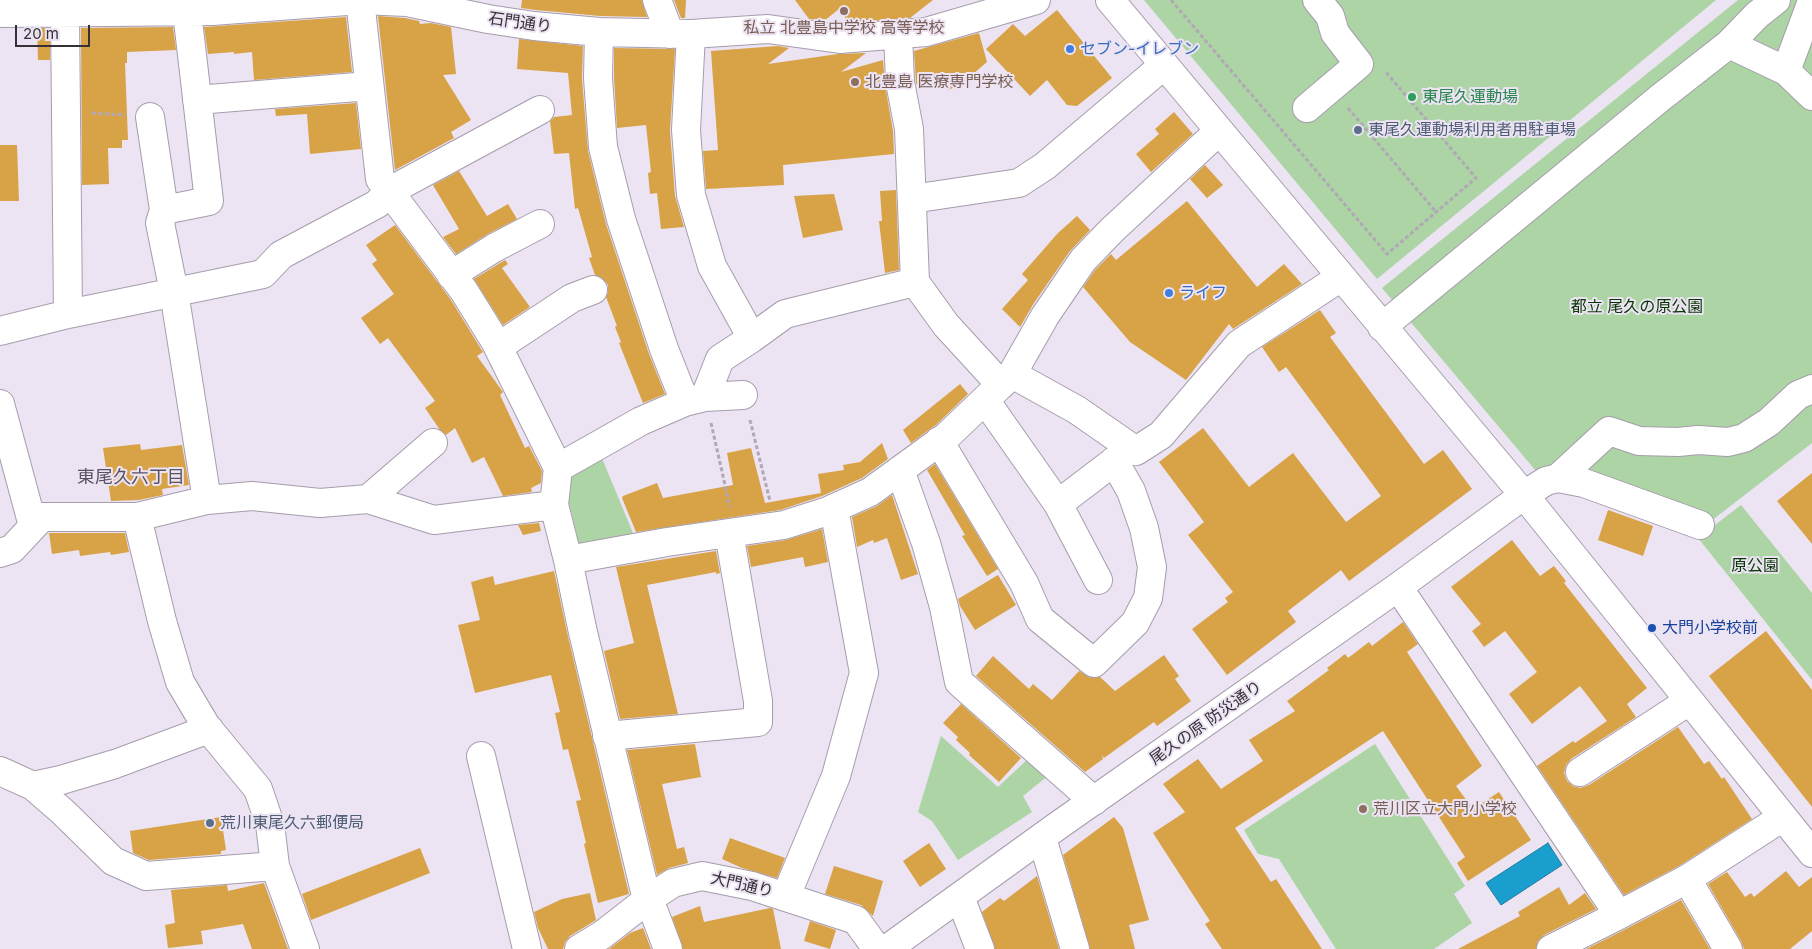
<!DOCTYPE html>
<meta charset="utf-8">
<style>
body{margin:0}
#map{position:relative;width:1812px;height:949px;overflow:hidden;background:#ece3f3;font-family:Inter,sans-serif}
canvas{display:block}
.scale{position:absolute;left:15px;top:25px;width:75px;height:22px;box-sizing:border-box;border:2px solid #353137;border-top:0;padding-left:6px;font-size:15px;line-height:18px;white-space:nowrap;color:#353137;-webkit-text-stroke:4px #ece3f3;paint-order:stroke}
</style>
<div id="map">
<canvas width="1812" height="949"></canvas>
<div class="scale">20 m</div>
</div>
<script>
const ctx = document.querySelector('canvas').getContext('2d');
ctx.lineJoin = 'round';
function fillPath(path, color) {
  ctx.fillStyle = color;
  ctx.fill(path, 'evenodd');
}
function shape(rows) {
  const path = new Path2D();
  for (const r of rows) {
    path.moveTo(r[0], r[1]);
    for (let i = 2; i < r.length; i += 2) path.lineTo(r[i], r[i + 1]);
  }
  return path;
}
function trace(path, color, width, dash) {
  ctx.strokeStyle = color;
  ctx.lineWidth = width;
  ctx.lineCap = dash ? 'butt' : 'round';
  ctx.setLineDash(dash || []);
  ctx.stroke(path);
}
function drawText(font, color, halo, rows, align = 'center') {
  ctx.font = font + ' Inter,"Noto Sans JP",sans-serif';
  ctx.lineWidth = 4;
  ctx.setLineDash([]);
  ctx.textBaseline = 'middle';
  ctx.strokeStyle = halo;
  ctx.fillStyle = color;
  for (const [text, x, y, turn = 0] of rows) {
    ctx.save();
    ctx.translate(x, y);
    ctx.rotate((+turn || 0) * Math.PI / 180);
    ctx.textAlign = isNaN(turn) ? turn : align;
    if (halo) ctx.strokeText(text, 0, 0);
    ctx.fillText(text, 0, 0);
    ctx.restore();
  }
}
fillPath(shape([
 [1144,0,1716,0,1377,279],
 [1738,0,1812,0,1812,443,1711,521,1555,464,1536,471,1382,288],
 [599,451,635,538,580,549,567,494,574,466],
 [1741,505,1812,593,1812,680,1698,538],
 [941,736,998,787,1029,758,1049,775,1023,796,1032,812,958,860,932,821,918,812],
 [1375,744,1465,886,1454,894,1472,923,1434,949,1336,949,1279,859,1258,854,1244,830]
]), '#acd4a5');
const water = shape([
 [1548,843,1562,865,1501,905,1486,883,1548,843]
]);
fillPath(water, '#199ecd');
trace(water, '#217da0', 1);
fillPath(shape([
 [522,0,642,0,647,17,600,16,536,10,521,8],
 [674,0,686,0,685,18,681,18],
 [795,0,933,0,910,18,849,23,839,9,824,21,809,19],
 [1057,10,1112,78,1077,106,1067,105,1047,80,1030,96,986,49,1013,24,1025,36],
 [378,16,405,18,419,21,420,24,431,23,451,27,456,74,443,75,471,120,451,132,454,138,395,170],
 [346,17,352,72,254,80,252,52,234,54,234,52,208,54,204,27],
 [173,27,176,50,127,52,127,63,125,63,128,140,122,140,122,148,108,148,109,184,82,185,81,28],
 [37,28,50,28,50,60,38,60],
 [979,33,987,62,959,86,947,90,945,82,939,84,916,84,914,51],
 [519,39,583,46,582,79,588,151,606,224,649,354,665,394,643,403,619,343,621,342,615,327,617,326,606,297,608,292,608,285,602,278,595,275,589,258,592,257,578,208,575,209,569,153,554,154,550,121,554,117,572,115,568,73,517,69],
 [778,46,789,48,768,64,838,54,866,53,841,72,883,60,885,85,893,131,894,154,783,165,784,185,706,189,703,151,718,150,711,51],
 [614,48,675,49,670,131,675,196,684,227,661,229,657,193,650,194,648,173,651,172,646,125,617,128,614,78],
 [356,103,361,149,310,154,307,114,276,116,275,109],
 [1174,112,1193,134,1151,172,1136,154,1159,134,1155,129],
 [0,145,17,145,19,201,0,201],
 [1205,165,1223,185,1207,198,1190,179],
 [459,171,487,216,508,204,517,219,486,235,456,254,443,237,459,229,433,185],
 [896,190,899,270,885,273,879,221,882,221,880,191],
 [834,194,843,230,803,238,794,196],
 [1187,201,1257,287,1284,264,1302,284,1233,329,1229,324,1186,380,1130,342,1083,287,1095,270,1111,254,1116,260],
 [1077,216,1090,230,1070,251,1034,303,1020,327,1002,309,1028,280,1022,274,1058,233],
 [395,225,451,300,481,349,483,352,477,356,503,392,500,395,525,448,529,446,542,471,541,483,531,488,532,492,503,496,484,457,472,463,455,428,446,435,440,430,425,408,435,401,388,338,380,344,361,318,394,294,372,264,377,260,366,245],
 [505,260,508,264,502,268,530,307,503,325,474,279],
 [1320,310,1336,333,1330,337,1424,464,1443,450,1472,489,1349,581,1341,570,1288,611,1296,622,1227,675,1192,629,1228,602,1225,598,1233,592,1188,535,1204,522,1159,462,1203,428,1249,487,1293,453,1346,522,1381,496,1286,367,1279,372,1262,347],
 [960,384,968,394,937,424,911,443,903,430],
 [882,443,888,459,862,478,822,496,780,510,636,532,622,498,623,496,657,483,663,498,733,485,727,453,751,448,765,503,821,493,818,474,844,470,843,465,860,462],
 [140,444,141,450,182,445,189,485,162,489,163,495,139,500,111,501,103,448],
 [935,464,998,569,987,576,962,536,965,535,927,470],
 [1812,473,1812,544,1777,501],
 [892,495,918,574,901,580,887,538,874,543,873,540,857,547,852,517,877,506],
 [1608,510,1653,526,1643,556,1598,540],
 [539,523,541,531,523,535,518,525],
 [822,529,828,562,805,567,803,557,751,567,747,546,786,540],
 [49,533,125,533,129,552,111,555,110,552,80,556,79,550,52,554],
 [1512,540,1540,576,1554,566,1566,581,1564,583,1647,688,1627,704,1636,717,1571,759,1566,765,1564,773,1567,781,1573,786,1580,788,1589,785,1678,727,1704,764,1709,761,1722,779,1724,777,1752,819,1679,866,1624,895,1537,766,1573,741,1575,743,1607,721,1580,686,1532,724,1509,694,1537,672,1505,631,1484,647,1472,631,1481,624,1451,587],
 [716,551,720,573,716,574,716,572,647,585,678,714,620,719,604,651,634,643,616,567],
 [554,571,567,632,629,894,598,903,584,844,586,843,576,801,581,800,568,749,563,750,555,713,560,712,551,675,475,693,458,625,480,620,471,582,493,576,495,585],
 [998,575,1016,605,975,630,960,606,958,599],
 [1403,622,1418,644,1407,652,1482,766,1456,786,1473,809,1499,792,1531,840,1468,881,1457,863,1465,857,1383,731,1235,828,1271,882,1276,879,1322,949,1222,949,1205,924,1210,921,1153,833,1185,812,1163,784,1198,759,1221,789,1263,761,1249,740,1295,711,1287,701,1329,670,1327,668,1345,654,1348,658,1369,642,1372,646],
 [1766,631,1812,690,1812,807,1709,676],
 [1164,655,1179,676,1175,679,1191,701,1157,726,1154,722,1104,758,1102,755,1103,759,1085,772,976,676,993,656,1029,689,1033,684,1052,700,1079,671,1090,678,1100,677,1115,691],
 [961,704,1021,758,999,782,969,755,970,753,956,740,958,737,943,723],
 [695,744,701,777,662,784,677,849,684,847,688,863,669,868,657,875,627,750],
 [221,817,226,850,221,851,221,854,149,860,133,853,130,831],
 [1114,817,1123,828,1149,920,1129,925,1135,949,1090,949,1063,855],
 [730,838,785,858,777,878,742,868,722,859],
 [929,843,946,869,920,887,903,861],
 [420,848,430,873,311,920,302,894],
 [834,866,883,881,873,916,861,905,825,894],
 [1786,871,1799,887,1812,877,1812,931,1790,949,1744,949,1741,941,1708,884,1727,872,1745,897,1751,893,1754,897],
 [1037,876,1059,949,995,949,982,912,1000,898,1004,901],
 [264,883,288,949,252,949,243,924,201,931,203,944,168,948,165,925,175,923,171,890,227,885,228,891],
 [1559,887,1569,905,1585,893,1596,909,1544,935,1538,941,1536,949,1458,949,1520,916,1518,912],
 [590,893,596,920,570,936,565,942,563,949,548,949,538,928,534,912,562,899],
 [1681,900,1710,949,1586,949,1622,931],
 [700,906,704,922,770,908,773,909,781,949,683,949,672,917],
 [810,921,836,930,830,949,804,941],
 [643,928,651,949,609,949,630,933]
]), '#d8a247');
const minor = shape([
 [360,0,380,179,464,291,495,341,558,468,554,505,568,560,582,628,647,900,654,912,668,949],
 [657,0,670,34],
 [1110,0,1524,495,1812,853],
 [0,13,212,11,360,0,407,2,488,19,534,26,599,32,691,34,768,29,840,39,926,32,1036,0],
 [65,13,68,314],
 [599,32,598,78,603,147,621,219,664,349,685,402],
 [691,34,686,130,691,195,712,266,752,338,785,314,915,282],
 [898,35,900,82,909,129,915,282,946,325,1001,385],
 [1729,44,1786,71,1812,96],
 [1786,71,1812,1],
 [197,100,369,86],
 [1307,108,1359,64,1335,33,1330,16,1317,0],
 [150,117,164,210,160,223,174,292,207,500],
 [912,199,1019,183,1045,166,1164,65],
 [164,210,209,201,187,12],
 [451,275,494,248,540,224],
 [1382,327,1660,98,1729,44,1757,15,1776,0],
 [0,331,68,314,263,274,281,255,377,204,388,192,540,110],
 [498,347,572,298,593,290],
 [1012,374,1077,410,1136,451,1161,435,1239,344,1341,277],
 [705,397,720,359,752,338],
 [985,400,1058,504,1129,450],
 [0,404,33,526],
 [939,441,1024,583,1040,619,1094,663,1135,623,1148,598,1152,567,1144,528,1131,491,1114,461],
 [558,468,641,421,685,402,705,397,743,395],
 [900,470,926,543,944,607,959,682,1094,801],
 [1558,478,1609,431,1639,441,1678,442,1698,440,1728,442,1744,438,1769,422,1798,395,1812,389],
 [368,499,433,443],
 [1058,504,1098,580],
 [137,517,162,621,180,682,206,726,258,789,270,824,275,866,305,949],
 [0,553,12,549,42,517,137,517,207,500,252,496,320,503,368,499,434,520,554,505],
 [568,560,667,542,784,525,828,511,870,492,947,436,1012,374,1045,316,1083,260,1112,230,1219,131],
 [1398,587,1619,915],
 [607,736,758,722,758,701,729,533],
 [481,756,527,949],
 [0,771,33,786,63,812,113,861,146,876,275,866],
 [1580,772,1689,701],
 [33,786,61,780,115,764,209,729],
 [1042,838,1075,949],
 [1687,879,1728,949],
 [786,896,836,776,864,673,834,508],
 [960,897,980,949],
 [579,949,602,935,647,900,673,883,702,876,752,886,856,920,877,949],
 [887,949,1056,827,1398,587,1524,495,1546,481,1558,478,1584,483,1700,525],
 [1551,949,1615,917,1687,879,1783,817]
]);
trace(minor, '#a69dac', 30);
trace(shape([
 [1171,0,1387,254,1476,178,1385,71],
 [1348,108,1436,212],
 [92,113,125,115],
 [750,420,770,501],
 [711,423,730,507]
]), '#b0a8b5', 3, [4, 2.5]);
trace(minor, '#fff', 28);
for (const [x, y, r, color] of [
 [844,11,5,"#8d6e63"],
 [1070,49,5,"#3f7fe0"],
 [855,82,5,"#8d6e63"],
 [1412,97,5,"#2e9e5b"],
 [1358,130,5,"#5c6f8a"],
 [1169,293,5,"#3f7fe0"],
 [1652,628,5,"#1a4fb4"],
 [1363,809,5,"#8d6e63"],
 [210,823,5,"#5c6f8a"]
]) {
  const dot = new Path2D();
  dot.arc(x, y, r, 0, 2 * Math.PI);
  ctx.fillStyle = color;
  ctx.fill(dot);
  trace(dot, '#ece3f3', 2);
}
drawText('16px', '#353137', '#ece3f3', [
 ["石門通り",520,23,8],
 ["尾久の原 防災通り",1206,723,-35],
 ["大門通り",742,885,13]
]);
drawText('16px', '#785e54', '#ece3f3', [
 ["私立 北豊島中学校 高等学校",844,28,"center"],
 ["北豊島 医療専門学校",865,82],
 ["荒川区立大門小学校",1373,809]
], 'left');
drawText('16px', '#366cbe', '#ece3f3', [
 ["セブン-イレブン",1080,49],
 ["ライフ",1179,293]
], 'left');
drawText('16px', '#27864d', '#ece3f3', [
 ["東尾久運動場",1422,97]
], 'left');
drawText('16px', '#4e5e75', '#ece3f3', [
 ["東尾久運動場利用者用駐車場",1368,130],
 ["荒川東尾久六郵便局",220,823]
], 'left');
drawText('16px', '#083602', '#ece3f3', [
 ["都立 尾久の原公園",1637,307],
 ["原公園",1755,566]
]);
drawText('16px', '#164399', '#ece3f3', [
 ["大門小学校前",1662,628]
], 'left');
drawText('18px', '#5a5360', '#ece3f3', [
 ["東尾久六丁目",131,478]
]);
</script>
